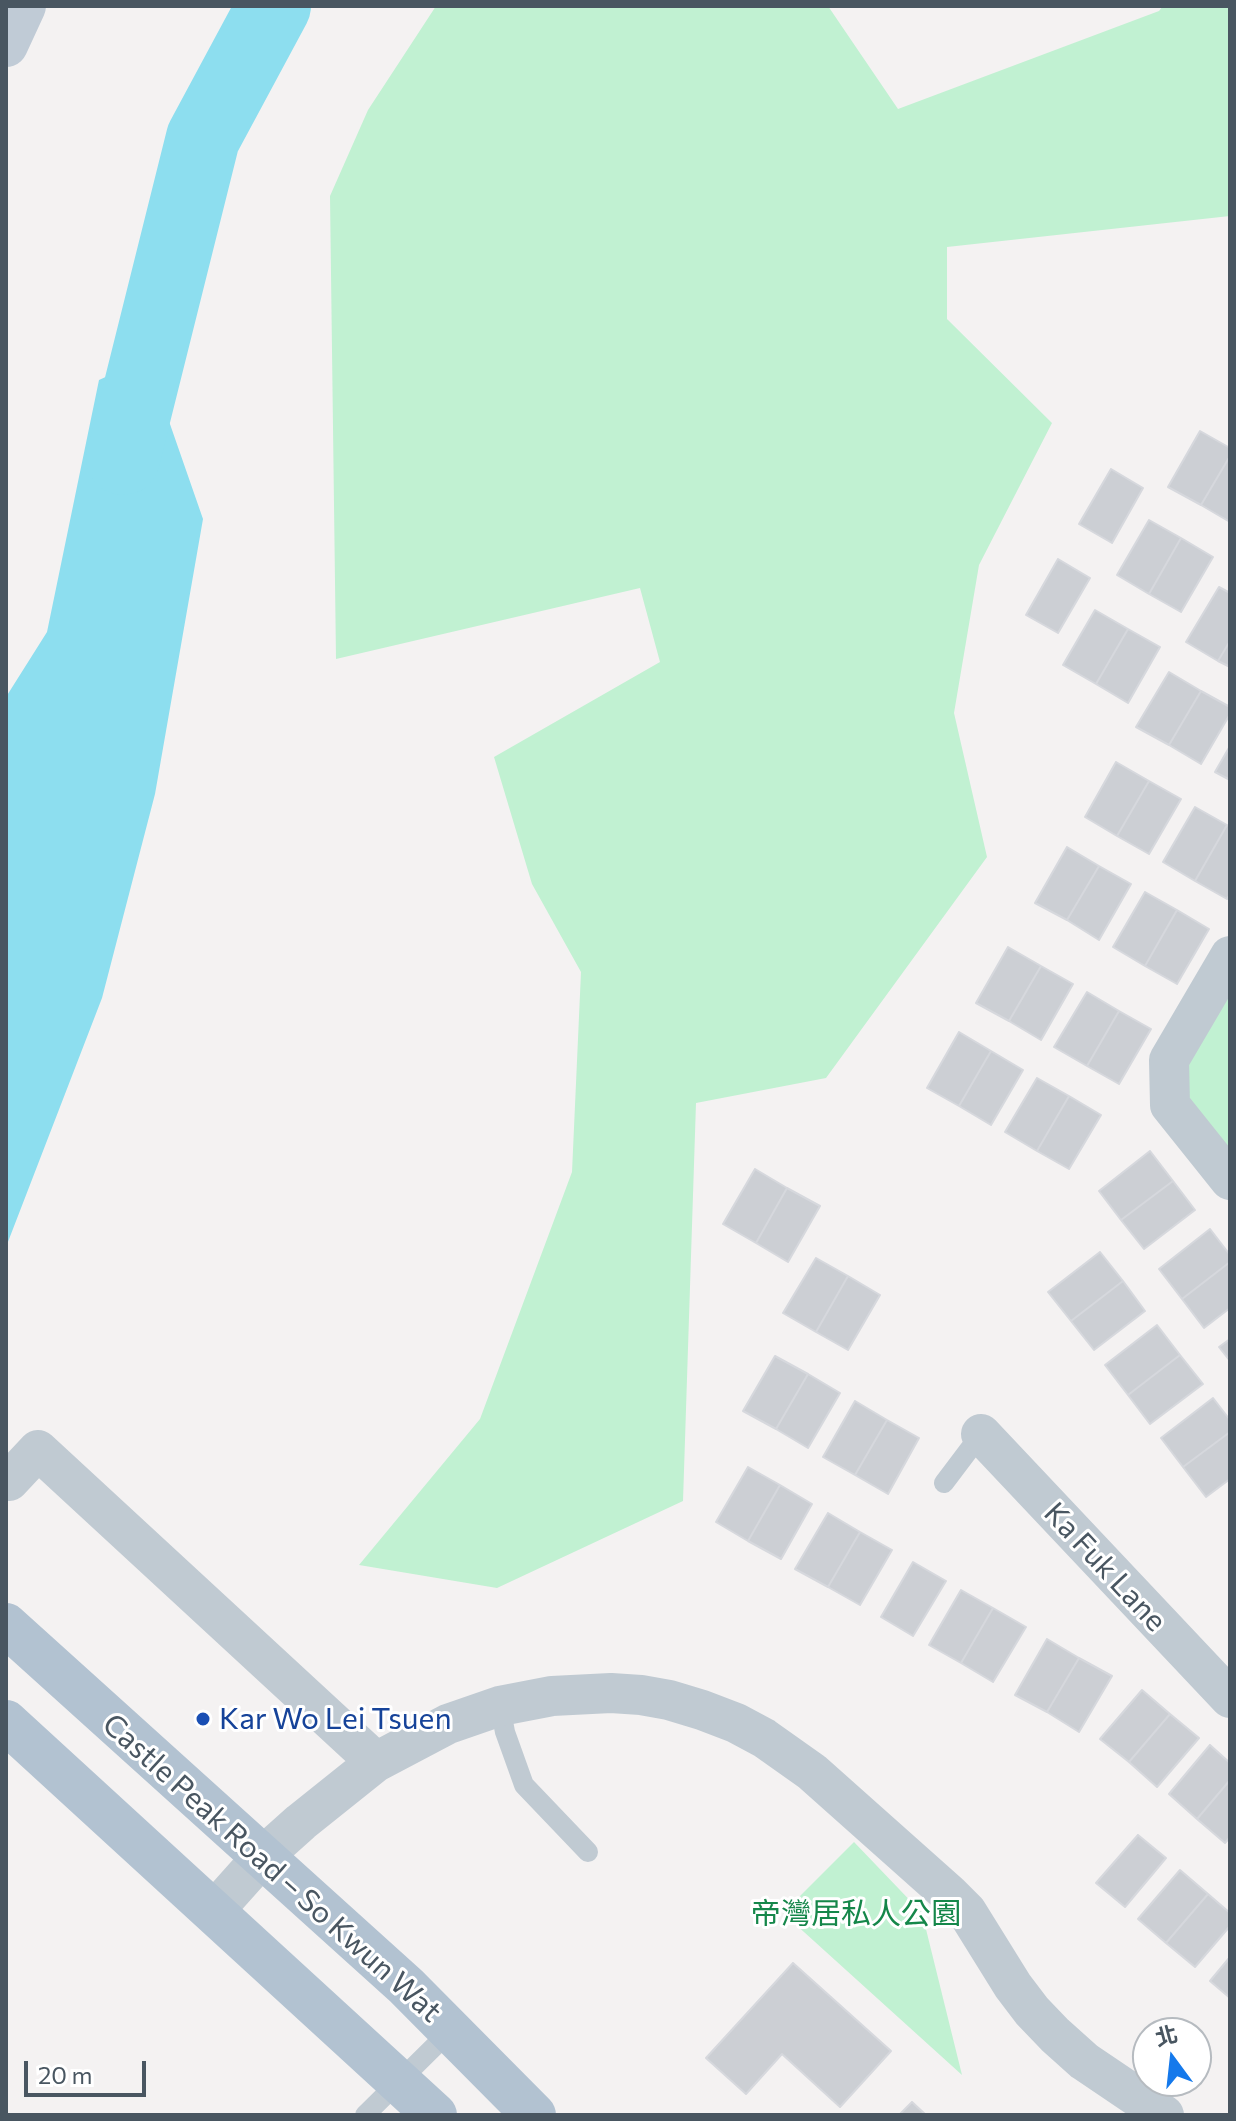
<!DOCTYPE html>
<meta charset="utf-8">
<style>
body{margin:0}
#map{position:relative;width:1236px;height:2121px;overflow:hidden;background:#f4f2f2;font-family:Commissioner,"Noto Sans TC",sans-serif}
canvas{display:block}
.frame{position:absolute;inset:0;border:8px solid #495661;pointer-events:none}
.north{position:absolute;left:1132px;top:2017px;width:80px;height:80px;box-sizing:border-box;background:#fff;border:2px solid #b6bbc0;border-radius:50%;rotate:345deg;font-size:22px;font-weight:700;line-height:32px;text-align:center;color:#495661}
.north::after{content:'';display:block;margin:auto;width:28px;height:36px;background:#1579eb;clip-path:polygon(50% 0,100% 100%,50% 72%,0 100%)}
.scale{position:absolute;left:24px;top:2061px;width:122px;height:36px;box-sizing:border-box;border:4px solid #495661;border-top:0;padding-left:10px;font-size:24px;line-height:28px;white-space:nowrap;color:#495661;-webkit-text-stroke:6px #fff;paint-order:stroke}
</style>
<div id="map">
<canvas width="1236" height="2121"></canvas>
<div class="frame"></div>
<div class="north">北</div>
<div class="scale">20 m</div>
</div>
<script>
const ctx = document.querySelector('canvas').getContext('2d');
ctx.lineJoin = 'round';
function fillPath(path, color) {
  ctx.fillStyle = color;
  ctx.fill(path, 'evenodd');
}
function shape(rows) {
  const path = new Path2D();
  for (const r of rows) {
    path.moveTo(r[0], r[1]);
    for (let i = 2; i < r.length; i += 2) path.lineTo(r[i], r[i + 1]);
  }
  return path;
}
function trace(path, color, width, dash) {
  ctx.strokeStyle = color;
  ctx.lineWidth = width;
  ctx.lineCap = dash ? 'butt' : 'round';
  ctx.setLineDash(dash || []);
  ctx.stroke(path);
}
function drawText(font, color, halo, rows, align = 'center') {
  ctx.font = font + ' Commissioner,"Noto Sans TC",sans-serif';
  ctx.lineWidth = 6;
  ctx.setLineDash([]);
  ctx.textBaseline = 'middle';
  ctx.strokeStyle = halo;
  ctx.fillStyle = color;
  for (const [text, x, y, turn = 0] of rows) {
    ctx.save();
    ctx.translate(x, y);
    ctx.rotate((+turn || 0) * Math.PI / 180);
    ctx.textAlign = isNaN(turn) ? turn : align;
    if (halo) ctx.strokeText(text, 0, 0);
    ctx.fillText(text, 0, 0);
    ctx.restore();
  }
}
fillPath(shape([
 [436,6,828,6,898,109,1159,11,1163,6,1230,6,1230,216,947,247,947,319,1052,423,979,565,954,713,987,857,826,1078,696,1103,683,1501,497,1588,359,1565,480,1419,572,1172,581,972,532,884,494,757,660,662,640,588,336,659,330,196,368,110],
 [1230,989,1230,1153,1185,1099,1181,1063],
 [854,1842,922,1913,962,2075,783,1913]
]), '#c1f1d2');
fillPath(shape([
 [147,358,203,519,155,794,102,998,6,1247,6,697,47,632,99,380]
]), '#8ddeef');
trace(shape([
 [123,458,203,138,274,6]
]), '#8ddeef', 74);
const building = shape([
 [1200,431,1230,448,1230,456,1201,505,1168,487,1200,431],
 [1230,456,1230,522,1201,505,1230,456],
 [1111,469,1143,488,1112,543,1079,524,1111,469],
 [1149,520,1181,538,1149,594,1117,575,1149,520],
 [1181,538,1213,557,1181,612,1149,594,1181,538],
 [1058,559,1090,578,1058,633,1026,615,1058,559],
 [1219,587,1230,593,1230,641,1218,661,1186,642,1219,587],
 [1095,610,1128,629,1096,684,1063,665,1095,610],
 [1128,629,1160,647,1128,703,1096,684,1128,629],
 [1230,641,1230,667,1218,661,1230,641],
 [1169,672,1201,691,1169,745,1136,727,1169,672],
 [1201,691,1230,707,1230,714,1201,764,1169,745,1201,691],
 [1230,746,1230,780,1215,772,1230,746],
 [1116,762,1149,781,1117,836,1085,817,1116,762],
 [1149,781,1181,799,1149,854,1117,836,1149,781],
 [1195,807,1227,825,1195,881,1163,862,1195,807],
 [1227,825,1230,827,1230,894,1227,899,1195,881,1227,825],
 [1067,847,1099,866,1067,920,1035,903,1067,847],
 [1099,866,1131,884,1099,940,1067,920,1099,866],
 [1145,892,1177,910,1145,966,1113,947,1145,892],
 [1177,910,1209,929,1177,984,1145,966,1177,910],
 [1008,947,1041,966,1009,1021,976,1003,1008,947],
 [1041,966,1073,984,1041,1040,1009,1021,1041,966],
 [1087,992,1119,1011,1087,1066,1054,1047,1087,992],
 [1119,1011,1151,1029,1119,1084,1087,1066,1119,1011],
 [959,1032,991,1051,959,1106,927,1088,959,1032],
 [991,1051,1023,1070,991,1125,959,1106,991,1051],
 [1037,1078,1069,1096,1037,1151,1005,1132,1037,1078],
 [1069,1096,1101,1115,1069,1169,1037,1151,1069,1096],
 [1150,1151,1173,1181,1121,1220,1099,1191,1150,1151],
 [755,1169,787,1188,756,1243,723,1224,755,1169],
 [1173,1181,1195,1210,1144,1249,1121,1220,1173,1181],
 [787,1188,820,1206,788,1262,756,1243,787,1188],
 [1210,1229,1230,1255,1230,1262,1182,1299,1159,1269,1210,1229],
 [1100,1252,1123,1281,1071,1321,1048,1292,1100,1252],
 [816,1258,848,1276,816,1332,783,1313,816,1258],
 [1230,1262,1230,1308,1204,1328,1182,1299,1230,1262],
 [848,1276,880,1295,848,1350,816,1332,848,1276],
 [1123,1281,1145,1311,1094,1350,1071,1321,1123,1281],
 [1157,1325,1180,1355,1128,1395,1105,1365,1157,1325],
 [1230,1339,1230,1361,1219,1347,1230,1339],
 [1180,1355,1203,1384,1150,1424,1128,1395,1180,1355],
 [775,1356,808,1374,776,1429,743,1411,775,1356],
 [808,1374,840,1393,808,1448,776,1429,808,1374],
 [1213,1398,1230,1420,1230,1432,1183,1467,1161,1438,1213,1398],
 [855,1401,887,1420,855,1475,823,1457,855,1401],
 [887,1420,919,1438,888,1494,855,1475,887,1420],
 [1230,1432,1230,1479,1206,1497,1183,1467,1230,1432],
 [748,1467,780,1485,748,1541,716,1522,748,1467],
 [780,1485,812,1504,781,1559,748,1541,780,1485],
 [828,1513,860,1532,828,1587,795,1569,828,1513],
 [860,1532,892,1550,860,1605,828,1587,860,1532],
 [913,1562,946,1581,913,1636,881,1617,913,1562],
 [961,1590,993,1608,961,1663,929,1645,961,1590],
 [993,1608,1026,1627,993,1682,961,1663,993,1608],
 [1047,1639,1079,1658,1047,1712,1015,1695,1047,1639],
 [1079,1658,1112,1676,1079,1732,1047,1712,1079,1658],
 [1142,1690,1170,1714,1129,1762,1100,1739,1142,1690],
 [1170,1714,1199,1738,1157,1787,1129,1762,1170,1714],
 [1210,1745,1230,1763,1230,1780,1197,1819,1169,1794,1210,1745],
 [1230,1780,1230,1837,1225,1843,1197,1819,1230,1780],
 [1138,1835,1166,1858,1125,1907,1096,1883,1138,1835],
 [1180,1870,1208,1894,1166,1943,1138,1919,1180,1870],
 [1208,1894,1230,1913,1230,1926,1195,1967,1166,1943,1208,1894],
 [1230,1957,1230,1998,1210,1981,1230,1957],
 [793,1963,891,2051,840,2107,782,2054,746,2094,706,2058,793,1963],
 [912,2102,926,2115,899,2115,912,2102]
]);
fillPath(building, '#cccfd4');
trace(building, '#d6d8dd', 2);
trace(shape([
 [944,1483,981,1434],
 [500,1706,505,1732,524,1785,588,1852],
 [365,2115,451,2030]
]), '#c0cad2', 20);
trace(shape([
 [1230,956,1169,1060,1170,1105,1230,1180],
 [981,1434,1230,1698],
 [9,1481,38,1450,376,1762],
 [213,1912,263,1856,301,1822,376,1762,448,1724,500,1706,552,1696,611,1693,641,1695,669,1700,702,1710,736,1723,764,1738,812,1772,949,1894,967,1912,1013,1986,1032,2011,1055,2035,1084,2061,1164,2115]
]), '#c0cad2', 40);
trace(shape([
 [6,45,24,6]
]), '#c0cbd6', 44);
trace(shape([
 [6,1625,406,1986,534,2115],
 [6,1722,435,2115]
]), '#b2c2d1', 44);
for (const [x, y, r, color] of [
 [203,1719,8,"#1a4fb4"]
]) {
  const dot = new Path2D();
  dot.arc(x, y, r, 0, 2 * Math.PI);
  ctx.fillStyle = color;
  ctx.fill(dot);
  trace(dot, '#fff', 3);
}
drawText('30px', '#495661', '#fff', [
 ["Ka Fuk Lane",1105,1567,47],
 ["Castle Peak Road – So Kwun Wat",272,1868,42]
]);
drawText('30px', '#164399', '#fff', [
 ["Kar Wo Lei Tsuen",219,1719]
], 'left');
drawText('30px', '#15874a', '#fff', [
 ["帝灣居私人公園",856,1914]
]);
</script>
